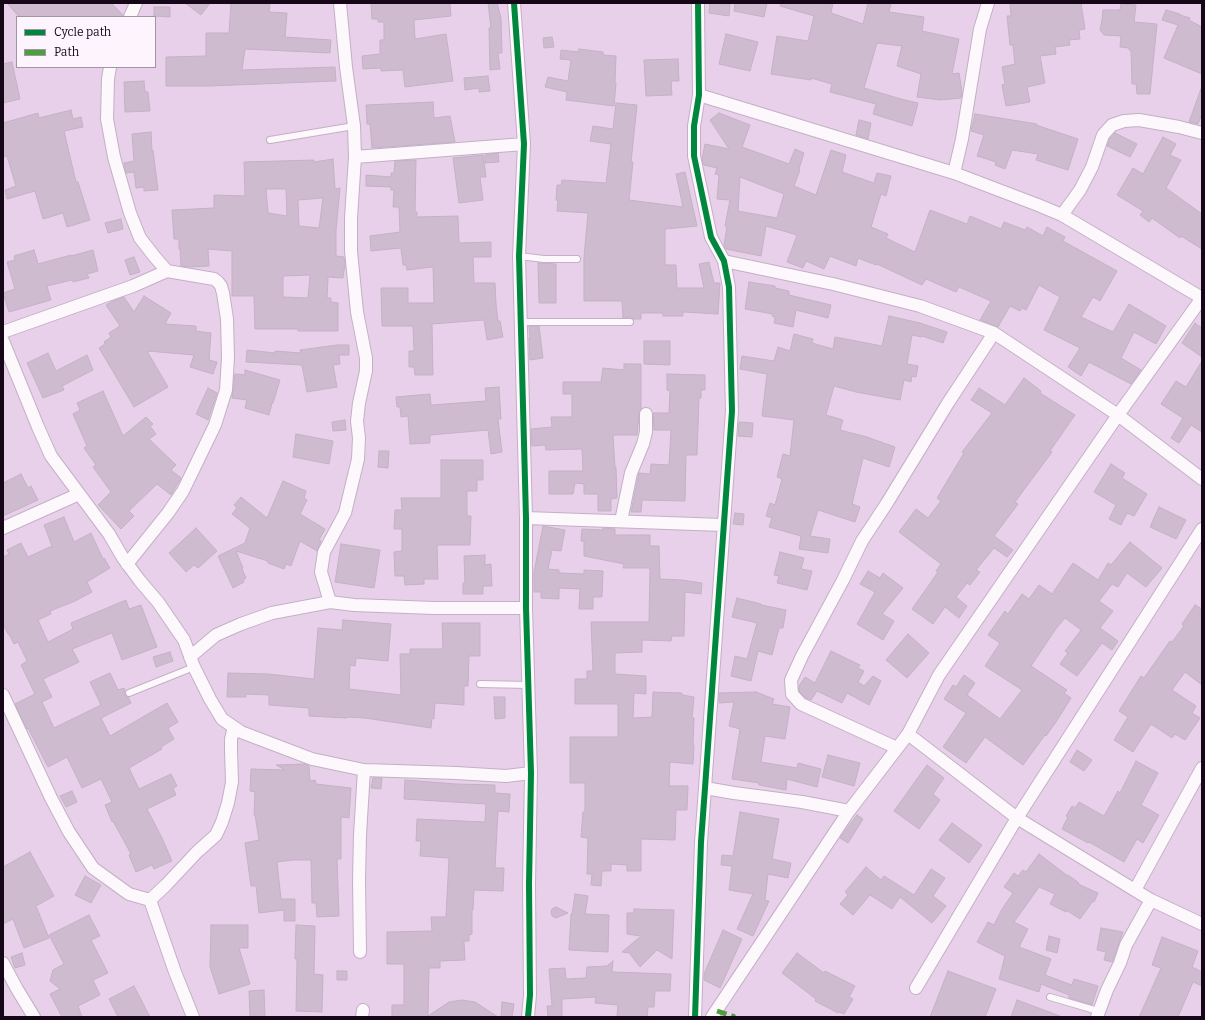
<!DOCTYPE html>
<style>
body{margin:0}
#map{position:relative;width:1205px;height:1020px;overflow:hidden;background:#e8d0ea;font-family:Bitter,serif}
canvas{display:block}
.frame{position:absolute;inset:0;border:4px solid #150717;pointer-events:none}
.legend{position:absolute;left:16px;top:16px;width:140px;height:52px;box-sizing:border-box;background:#fdf4fe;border:1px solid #a095a2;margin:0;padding:5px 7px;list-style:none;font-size:12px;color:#150717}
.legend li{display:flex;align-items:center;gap:8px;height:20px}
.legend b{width:20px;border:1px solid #a095a2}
</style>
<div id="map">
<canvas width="1205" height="1020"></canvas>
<div class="frame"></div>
<ul class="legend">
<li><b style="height:5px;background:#00873e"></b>Cycle path</li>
<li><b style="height:5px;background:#4e9e40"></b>Path</li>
</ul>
</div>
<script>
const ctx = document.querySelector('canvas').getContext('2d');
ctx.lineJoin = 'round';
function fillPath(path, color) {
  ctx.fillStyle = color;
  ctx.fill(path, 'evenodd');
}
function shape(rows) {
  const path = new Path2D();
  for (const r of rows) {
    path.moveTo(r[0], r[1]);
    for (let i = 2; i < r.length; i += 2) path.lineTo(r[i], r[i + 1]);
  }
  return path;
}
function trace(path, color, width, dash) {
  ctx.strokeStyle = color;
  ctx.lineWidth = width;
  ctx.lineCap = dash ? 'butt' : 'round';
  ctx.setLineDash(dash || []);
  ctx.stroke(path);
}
const building = shape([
 [7,3,111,3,123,15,123,17,19,17,7,3],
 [185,3,210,3,201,15,185,3],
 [231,3,270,3,269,12,287,13,285,37,331,40,330,53,245,49,242,70,335,67,336,81,210,86,166,86,166,57,206,56,206,33,229,33,231,3],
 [371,3,450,3,451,16,414,20,415,39,446,34,453,81,405,87,403,70,381,71,381,68,363,69,362,56,380,54,380,40,384,40,384,22,378,22,378,19,372,19,371,3],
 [488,3,497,3,501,18,502,53,498,53,500,69,490,70,489,28,491,28,488,3],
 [710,3,730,4,729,16,709,13,710,3],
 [735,3,767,3,764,17,734,11,735,3],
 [781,3,833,3,831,13,863,24,868,3,891,3,889,12,924,17,922,31,959,39,952,74,959,73,962,92,961,98,940,100,917,97,921,74,897,66,902,46,877,43,864,88,901,99,918,103,912,126,873,114,876,104,830,92,832,84,811,78,811,80,771,74,777,36,808,41,814,16,780,6,781,3],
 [1010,3,1081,3,1085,29,1079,30,1080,39,1069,40,1070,45,1055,47,1056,54,1040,56,1045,83,1027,87,1030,102,1006,106,1002,85,1005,84,1002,67,1015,64,1013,45,1010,45,1007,16,1011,16,1010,3],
 [1121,4,1136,5,1134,22,1157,24,1150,94,1137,94,1136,84,1132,84,1131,50,1129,50,1129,48,1120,47,1121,36,1104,35,1100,30,1102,20,1103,10,1120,10,1121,4],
 [154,7,170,7,170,17,154,16,154,7],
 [1166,10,1180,14,1180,15,1190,18,1189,20,1202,27,1202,74,1164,58,1178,25,1162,20,1166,10],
 [726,34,758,42,750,71,719,64,726,34],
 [552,37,554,47,544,48,543,38,552,37],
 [579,49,603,52,603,55,616,56,615,83,616,83,614,106,566,100,567,92,545,87,548,77,568,81,571,60,560,59,561,50,578,52,579,49],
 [678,59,679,81,671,81,672,95,646,96,644,60,678,59],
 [12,62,20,99,3,103,3,64,12,62],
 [488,76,490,91,479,92,479,88,465,90,464,78,488,76],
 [144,81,145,92,148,92,150,111,125,112,124,82,144,81],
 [1201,89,1202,89,1202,114,1198,124,1189,122,1201,89],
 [433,102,434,118,450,116,455,142,372,148,370,124,367,124,366,105,433,102],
 [616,103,637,105,631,162,633,162,629,200,683,207,676,174,685,172,697,226,665,229,665,265,676,265,677,288,704,288,699,264,709,262,714,283,720,283,718,314,683,312,683,316,663,316,663,313,641,313,641,319,634,319,630,318,623,318,622,301,584,301,584,257,588,213,557,211,558,201,556,200,557,185,561,185,562,180,606,183,611,144,590,141,593,126,613,129,616,103],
 [71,110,73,119,81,117,83,127,64,131,76,182,78,182,90,220,67,227,63,213,43,219,35,191,7,199,5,190,16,186,7,156,3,157,3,123,38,113,39,118,71,110],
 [719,113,750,125,742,147,789,164,795,149,804,153,799,169,800,170,794,186,806,191,816,195,831,150,846,155,842,172,874,183,877,173,891,176,886,196,881,194,871,227,888,234,886,238,915,252,930,210,967,224,970,216,1001,229,1004,222,1025,230,1027,227,1043,236,1047,227,1065,237,1063,241,1117,271,1100,301,1093,297,1081,317,1113,332,1129,304,1166,326,1156,344,1134,332,1121,358,1141,370,1131,384,1089,362,1081,376,1068,367,1080,348,1044,330,1060,297,1039,285,1026,310,1022,308,1020,311,1010,306,998,327,980,320,991,301,959,287,956,292,926,279,922,285,877,264,876,265,858,258,856,266,830,256,824,269,806,261,803,268,787,262,797,235,766,226,761,256,726,249,724,245,727,227,725,226,730,200,717,199,719,175,715,174,717,168,704,165,702,159,705,144,729,149,710,120,719,113],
 [740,177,784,194,777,218,738,211,740,177],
 [975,114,1037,124,1036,125,1078,139,1068,170,1036,160,1038,154,1012,150,1005,169,995,165,996,162,977,156,984,135,971,131,975,114],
 [859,120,871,123,868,139,856,135,859,120],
 [151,132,152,151,153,150,158,190,144,191,144,187,136,188,134,172,126,173,124,163,134,161,132,134,151,132],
 [1115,133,1137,144,1130,157,1107,146,1110,139,1115,133],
 [1163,137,1176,144,1170,155,1181,160,1166,188,1202,214,1202,249,1181,236,1180,238,1152,218,1149,222,1140,215,1143,211,1117,195,1133,168,1143,174,1163,137],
 [498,153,499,162,485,163,485,155,498,153],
 [483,155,486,177,480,177,483,200,459,203,453,158,483,155],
 [333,159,335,189,340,188,336,231,336,256,344,257,345,264,343,278,328,277,327,298,331,298,331,302,338,303,338,331,298,331,298,329,255,329,254,296,232,296,232,251,208,249,209,266,188,267,181,266,180,249,179,249,179,239,174,239,172,210,214,208,214,195,245,196,244,162,314,160,314,162,333,159],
 [266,189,286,189,287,216,268,213,266,189],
 [323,198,319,228,299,226,298,200,323,198],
 [310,275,308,298,283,297,283,276,310,275],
 [416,160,415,212,417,212,417,217,458,216,459,243,491,242,491,257,473,257,474,283,495,283,496,304,498,321,500,321,503,337,487,340,484,320,432,324,433,375,415,375,414,367,409,367,409,351,414,351,413,326,382,326,381,288,408,288,408,303,434,303,433,267,407,270,406,265,403,265,401,248,371,251,370,236,400,232,399,207,393,207,394,190,391,190,391,187,366,186,366,175,391,177,391,173,394,173,395,161,416,160],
 [121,219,123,229,108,233,105,223,121,219],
 [34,250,38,264,71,255,71,256,93,250,98,271,87,274,89,278,73,282,72,280,47,286,51,300,9,312,3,293,15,289,7,262,15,260,14,256,34,250],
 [134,257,140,272,130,275,125,260,134,257],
 [538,263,556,264,556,303,539,303,538,263],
 [749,282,775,286,775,288,789,291,789,295,831,305,828,318,796,310,793,327,774,323,775,317,772,316,773,314,745,309,749,282],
 [144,296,171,313,165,324,196,326,196,331,211,333,209,360,217,362,213,374,190,367,194,355,147,351,168,387,134,407,99,348,105,344,104,342,111,337,109,333,120,326,106,305,113,301,124,297,134,312,144,296],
 [889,316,920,323,947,332,943,343,922,336,921,337,912,335,907,364,918,366,916,377,912,376,911,382,904,380,900,400,856,392,834,386,826,415,843,420,840,430,867,437,895,447,889,467,863,458,852,504,860,507,855,522,818,510,810,536,830,539,828,553,799,549,801,536,769,527,772,518,766,516,770,503,775,505,782,479,777,477,783,454,790,456,794,420,762,416,767,374,740,369,742,356,774,361,778,347,790,351,794,334,813,339,812,343,833,349,835,337,882,346,889,316],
 [1195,323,1202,328,1202,357,1182,343,1195,323],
 [529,326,539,326,543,358,530,360,529,338,530,338,529,326],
 [644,341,670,341,670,365,644,364,644,341],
 [337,345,349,345,349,355,339,355,340,364,333,365,337,387,307,392,302,365,246,362,247,350,275,353,275,351,301,353,300,350,337,345],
 [48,353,56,371,87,355,93,370,62,386,64,390,43,398,27,363,48,353],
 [1202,361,1202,432,1191,425,1179,443,1171,438,1183,418,1161,404,1176,381,1186,387,1202,361],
 [624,364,641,364,641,409,639,414,637,435,613,435,615,467,616,467,617,498,611,499,611,511,598,511,598,494,584,494,584,484,575,483,573,494,549,494,549,471,583,471,582,449,546,450,545,445,532,446,531,429,552,427,551,417,572,417,572,394,563,394,563,382,601,382,603,368,624,370,624,364],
 [245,370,280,380,273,403,272,403,269,415,245,408,247,400,232,398,235,374,245,375,245,370],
 [667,374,705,375,705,390,701,390,701,398,699,398,697,455,686,455,685,501,642,500,641,512,631,512,639,473,650,474,651,464,669,465,671,430,654,430,653,413,669,413,670,391,667,390,667,374],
 [1024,378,1041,391,1040,393,1075,415,1050,451,1052,452,1015,502,1018,504,994,536,1013,550,1007,557,994,548,976,570,980,572,970,585,967,583,956,597,967,606,959,618,945,607,933,624,912,609,938,572,936,571,941,564,899,532,916,509,928,518,941,501,937,498,964,453,962,452,992,413,971,400,979,388,1005,405,1024,378],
 [499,387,501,419,498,419,502,452,491,454,488,430,430,435,430,443,410,444,408,416,401,417,400,407,397,407,396,397,430,394,431,405,486,401,485,388,499,387],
 [208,388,217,393,208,420,196,414,208,388],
 [103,391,123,436,146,417,153,424,150,426,156,434,149,439,176,465,171,470,181,478,171,495,157,484,129,511,134,516,121,529,98,505,111,492,93,467,96,465,84,448,87,446,73,414,80,410,77,403,103,391],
 [345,420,346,430,333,431,332,422,345,420],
 [739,422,753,423,752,437,738,436,739,422],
 [296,434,333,441,329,464,293,457,296,434],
 [379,451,389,451,388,468,378,467,379,451],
 [441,460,483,460,483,480,477,480,477,491,467,491,467,516,471,516,470,545,437,545,438,579,424,579,424,584,405,585,404,576,395,576,394,552,402,551,402,529,394,529,395,510,402,510,401,498,441,498,441,460],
 [1111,464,1125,473,1122,478,1147,494,1134,516,1127,513,1121,525,1109,519,1116,505,1094,492,1111,464],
 [21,474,28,488,31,486,38,500,3,516,3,483,21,474],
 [283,481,306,491,304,498,307,500,300,514,325,529,319,540,321,541,317,551,300,541,291,566,286,564,284,569,268,563,268,561,236,551,243,568,242,569,246,578,243,580,244,582,233,588,218,556,245,543,250,528,232,514,237,508,234,505,241,497,267,518,283,481],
 [1159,507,1186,520,1176,539,1150,527,1159,507],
 [735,513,744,514,743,525,733,524,735,513],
 [64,517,74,542,91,533,103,559,104,558,110,568,87,582,92,592,75,601,50,611,51,614,38,620,48,642,73,629,71,623,126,600,129,609,141,605,157,647,122,660,112,633,72,649,79,662,43,679,52,697,42,702,54,728,101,705,90,682,110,673,118,690,124,688,125,691,125,695,128,697,131,703,101,718,110,736,167,703,178,722,168,728,174,739,161,747,162,749,129,768,139,789,171,774,177,786,173,788,176,795,147,809,162,838,172,861,154,869,152,865,136,872,129,855,131,854,113,821,112,822,105,805,112,802,101,779,82,788,67,757,48,767,28,728,27,729,15,704,35,694,21,665,27,661,18,642,14,644,9,634,8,634,3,624,3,557,9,554,7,550,21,543,28,557,52,546,44,525,64,517],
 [543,526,565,530,561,551,552,550,548,569,559,570,559,573,584,574,584,570,603,571,602,597,593,597,593,609,579,609,580,589,559,588,559,599,541,598,541,592,534,592,534,572,543,526],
 [196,528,217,551,198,568,194,565,186,572,169,553,196,528],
 [603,528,615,529,615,535,650,535,650,546,659,546,660,579,682,580,702,583,701,594,685,592,684,636,672,636,671,641,642,640,642,652,615,653,615,674,646,676,646,694,634,693,633,718,652,717,653,692,682,693,682,695,694,697,692,718,694,718,693,745,694,745,693,764,670,762,669,786,688,786,687,810,676,810,675,840,641,839,641,871,627,871,627,865,611,864,611,871,602,871,601,886,591,885,592,874,587,874,588,838,581,837,583,812,585,812,585,783,570,783,570,737,618,737,618,704,575,704,575,679,587,679,587,671,593,671,591,622,649,622,650,568,623,568,624,564,584,556,584,541,581,541,582,529,603,530,603,528],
 [1130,542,1162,568,1146,587,1127,573,1118,587,1112,584,1099,601,1113,611,1100,628,1118,641,1112,650,1102,643,1077,676,1060,664,1068,653,1065,651,1081,630,1065,618,1055,630,1031,666,1067,690,1064,693,1071,698,1056,722,1046,736,1045,735,1023,765,985,737,966,763,943,747,966,713,944,699,953,685,956,687,964,675,975,683,967,695,1000,719,1022,690,985,666,1000,643,988,635,1005,611,1008,614,1022,594,1029,599,1039,585,1052,594,1073,563,1098,580,1108,563,1111,565,1130,542],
 [341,544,380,550,374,588,335,582,341,544],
 [780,552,804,558,801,569,812,571,807,590,777,583,779,576,774,575,780,552],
 [485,555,485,565,491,564,492,586,483,586,483,594,463,594,463,583,465,583,464,556,485,555],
 [868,571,880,578,883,573,903,588,882,614,894,621,883,640,857,624,875,592,860,584,868,571],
 [737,598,761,604,761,605,786,610,783,628,779,628,772,655,758,651,751,681,731,676,735,656,747,659,757,623,732,617,737,598],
 [1195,605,1202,609,1202,685,1185,672,1172,690,1196,706,1192,713,1200,718,1185,740,1175,734,1172,738,1151,724,1133,752,1114,740,1128,717,1119,711,1141,676,1144,678,1170,641,1172,642,1184,626,1182,624,1195,605],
 [343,620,391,624,388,661,356,658,355,666,350,665,349,689,401,695,400,654,410,654,410,649,443,649,442,623,480,623,480,656,469,656,468,686,464,686,464,705,435,703,434,719,432,718,431,728,365,718,347,717,347,718,309,716,309,708,269,705,269,695,246,694,246,697,227,697,228,673,268,674,314,679,318,628,342,630,343,620],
 [908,634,929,653,907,678,886,660,908,634],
 [831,651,860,665,858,668,864,671,858,682,864,686,873,676,881,681,869,705,847,693,842,703,817,691,811,700,806,698,799,691,799,686,805,677,815,683,831,651],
 [170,652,173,661,156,667,153,657,170,652],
 [756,692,774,699,772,704,790,707,785,739,765,736,761,762,797,768,798,763,821,769,817,787,787,779,786,790,759,785,759,783,732,779,740,729,729,726,734,702,719,703,719,693,756,692],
 [494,697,505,697,505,718,495,719,494,697],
 [1077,750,1092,760,1084,771,1070,762,1077,750],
 [828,755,860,763,854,786,822,777,828,755],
 [1136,761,1158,773,1141,805,1159,815,1143,843,1137,839,1124,862,1089,842,1088,843,1062,829,1068,817,1066,816,1072,806,1075,808,1079,802,1104,816,1118,791,1120,793,1136,761],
 [305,764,309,766,310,781,315,780,316,784,351,788,349,818,341,817,341,859,337,859,339,916,317,917,316,903,312,903,311,860,293,860,277,862,281,899,295,899,295,921,284,921,284,910,259,913,256,886,251,886,245,843,259,840,255,815,254,815,255,792,250,791,251,769,285,770,276,765,305,764],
 [927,765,944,778,933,794,940,800,919,829,894,811,927,765],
 [373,778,382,778,381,789,371,788,373,778],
 [405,780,456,784,495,785,495,793,510,794,509,812,498,811,495,868,504,868,503,891,474,890,473,910,472,910,472,934,469,935,469,941,464,941,465,960,440,961,440,968,429,968,428,1016,449,1002,462,1000,475,1002,498,1017,392,1017,392,1005,404,1005,404,964,387,964,387,932,432,931,431,917,446,917,446,916,449,858,420,856,421,841,416,841,417,819,485,822,486,804,404,799,405,780],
 [72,791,77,802,66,807,60,796,72,791],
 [740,812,779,819,772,859,791,863,788,878,768,874,765,900,769,901,753,936,737,929,753,894,729,890,732,866,721,865,722,855,733,856,740,812],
 [857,815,863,819,848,843,840,838,857,815],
 [952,823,982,845,969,863,939,840,952,823],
 [30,852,54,896,36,906,49,938,24,948,13,919,3,924,3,867,30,852],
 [1039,854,1068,876,1068,875,1079,883,1078,884,1098,893,1094,902,1093,901,1080,919,1066,910,1066,912,1050,904,1055,894,1039,887,1014,922,1028,929,1019,947,1051,959,1045,975,1072,985,1074,979,1098,986,1092,1005,1069,998,1069,995,1041,984,1039,992,999,979,1005,956,977,942,988,922,994,925,1002,909,1013,893,1004,887,1014,873,1018,876,1023,870,1026,872,1039,854],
 [866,867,881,880,884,876,914,895,931,869,945,878,933,896,946,906,932,923,900,897,892,909,870,895,853,915,840,904,848,895,845,892,866,867],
 [85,876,101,885,91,903,75,895,85,876],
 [575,894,588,896,585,914,609,915,608,952,569,950,571,914,572,915,575,894],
 [556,907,568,913,556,918,552,916,551,912,552,909,556,907],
 [634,909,674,910,672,959,657,950,640,967,630,954,630,953,622,952,641,936,627,934,627,913,634,913,634,909],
 [89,915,100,936,91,940,108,973,93,980,100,995,78,1006,82,1017,62,1017,50,994,60,989,50,981,53,970,64,964,49,935,89,915],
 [211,925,248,925,248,948,239,948,250,984,219,994,210,967,211,925],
 [296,925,315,926,314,974,323,975,322,1012,296,1011,297,959,295,959,296,925],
 [1101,928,1123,932,1112,962,1104,960,1106,952,1097,950,1101,928],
 [723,930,742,939,720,988,704,980,704,974,723,930],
 [1049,936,1060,939,1057,953,1046,950,1049,936],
 [1162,937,1198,951,1192,967,1202,972,1202,986,1193,982,1178,1017,1139,1017,1161,968,1152,965,1162,937],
 [22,953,25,965,15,968,11,957,22,953],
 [797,953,824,973,825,971,855,986,849,997,853,999,844,1014,839,1012,838,1013,815,1001,816,999,782,973,797,953],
 [613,961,612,972,671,974,670,991,655,991,654,1007,648,1007,647,1017,617,1017,618,1005,595,1003,596,997,562,999,562,1017,548,1017,547,1006,552,1006,549,969,565,968,566,979,586,978,587,967,607,966,613,961],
 [337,971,347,971,347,980,337,980,337,971],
 [948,971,996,989,985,1017,930,1017,948,971],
 [134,986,150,1017,118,1017,109,999,134,986],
 [264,990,265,1017,250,1017,249,991,264,990],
 [1017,1000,1060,1016,1060,1017,1011,1017,1017,1000],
 [502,1002,514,1004,512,1017,501,1017,502,1002]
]);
fillPath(building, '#cebbd0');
trace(building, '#c4b1c6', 1);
const service = shape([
 [270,140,354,126],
 [519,256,544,259,577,259],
 [521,322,630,322],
 [480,684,529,685],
 [129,693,194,667],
 [1050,997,1098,1011]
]);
const minor = shape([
 [514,3,524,144,519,256,526,518,526,608,531,773,529,884,530,995,528,1017],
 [130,17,136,3],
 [110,67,108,79,107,119,114,157,130,213,140,238,154,256,167,271],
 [699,95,954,173,1038,205,1062,215,1202,298],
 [355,157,524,144],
 [954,173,962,139,980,29,988,3],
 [1062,215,1080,190,1092,167,1103,135,1112,125,1124,121,1139,120,1179,127,1202,133],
 [724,261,833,284,920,306,994,333,1118,415,1202,479],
 [3,332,133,286,167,271,214,279,218,282,221,286,223,293,227,319,228,358,226,390,215,425,183,491,168,513,127,564],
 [3,341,38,427,51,456,109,534,123,558,140,581,158,602,184,640,194,667,210,699,222,719,241,732,312,759,364,770,456,773,506,776,531,773],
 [526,518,723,525],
 [621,521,631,473,643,444,646,432,646,414],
 [3,528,79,494],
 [330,602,321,572,324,552,345,513,358,459,359,438,357,421,359,403,366,371,366,358,357,312,351,251,351,218,355,157,354,126,346,67,340,3],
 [190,657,216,635,241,624,272,613,330,602,354,605,434,608,526,608],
 [3,695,51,798,69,832,93,868,129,894,150,900],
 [908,734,1017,818,1151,900,1202,924],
 [897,748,801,704,792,694,791,680,802,656,843,580,862,541,887,503,948,403,994,333],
 [705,788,734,793,802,802,849,811],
 [1135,890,1202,768],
 [150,900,166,885,197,852,216,835,222,822,228,803,232,782,231,750,231,739,234,727],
 [150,900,175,972,193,1017],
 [360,952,359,880,360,835,364,770],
 [3,963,17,989,34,1017],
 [916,988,1017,818,1202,529],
 [362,1017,363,1010],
 [695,1017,701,842,705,788,732,411,729,287,724,261,711,237,694,156,694,126,699,95,698,3],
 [712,1017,849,811,908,734,939,675,1118,415,1202,298],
 [1097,1017,1107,990,1120,963,1126,945,1151,900]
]);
trace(service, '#c3b0c5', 8);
trace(minor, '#c3b0c5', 14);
trace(service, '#fcf8fc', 6);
trace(minor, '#fcf8fc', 12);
trace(shape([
 [717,1011,735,1017]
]), '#4e9e40', 5, [10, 5]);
trace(shape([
 [514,3,524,144,519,256,526,518,526,608,531,773,529,884,530,995,528,1017],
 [695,1017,701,842,705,788,732,411,729,287,724,261,711,237,694,156,694,126,699,95,698,3]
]), '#00873e', 6);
</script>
